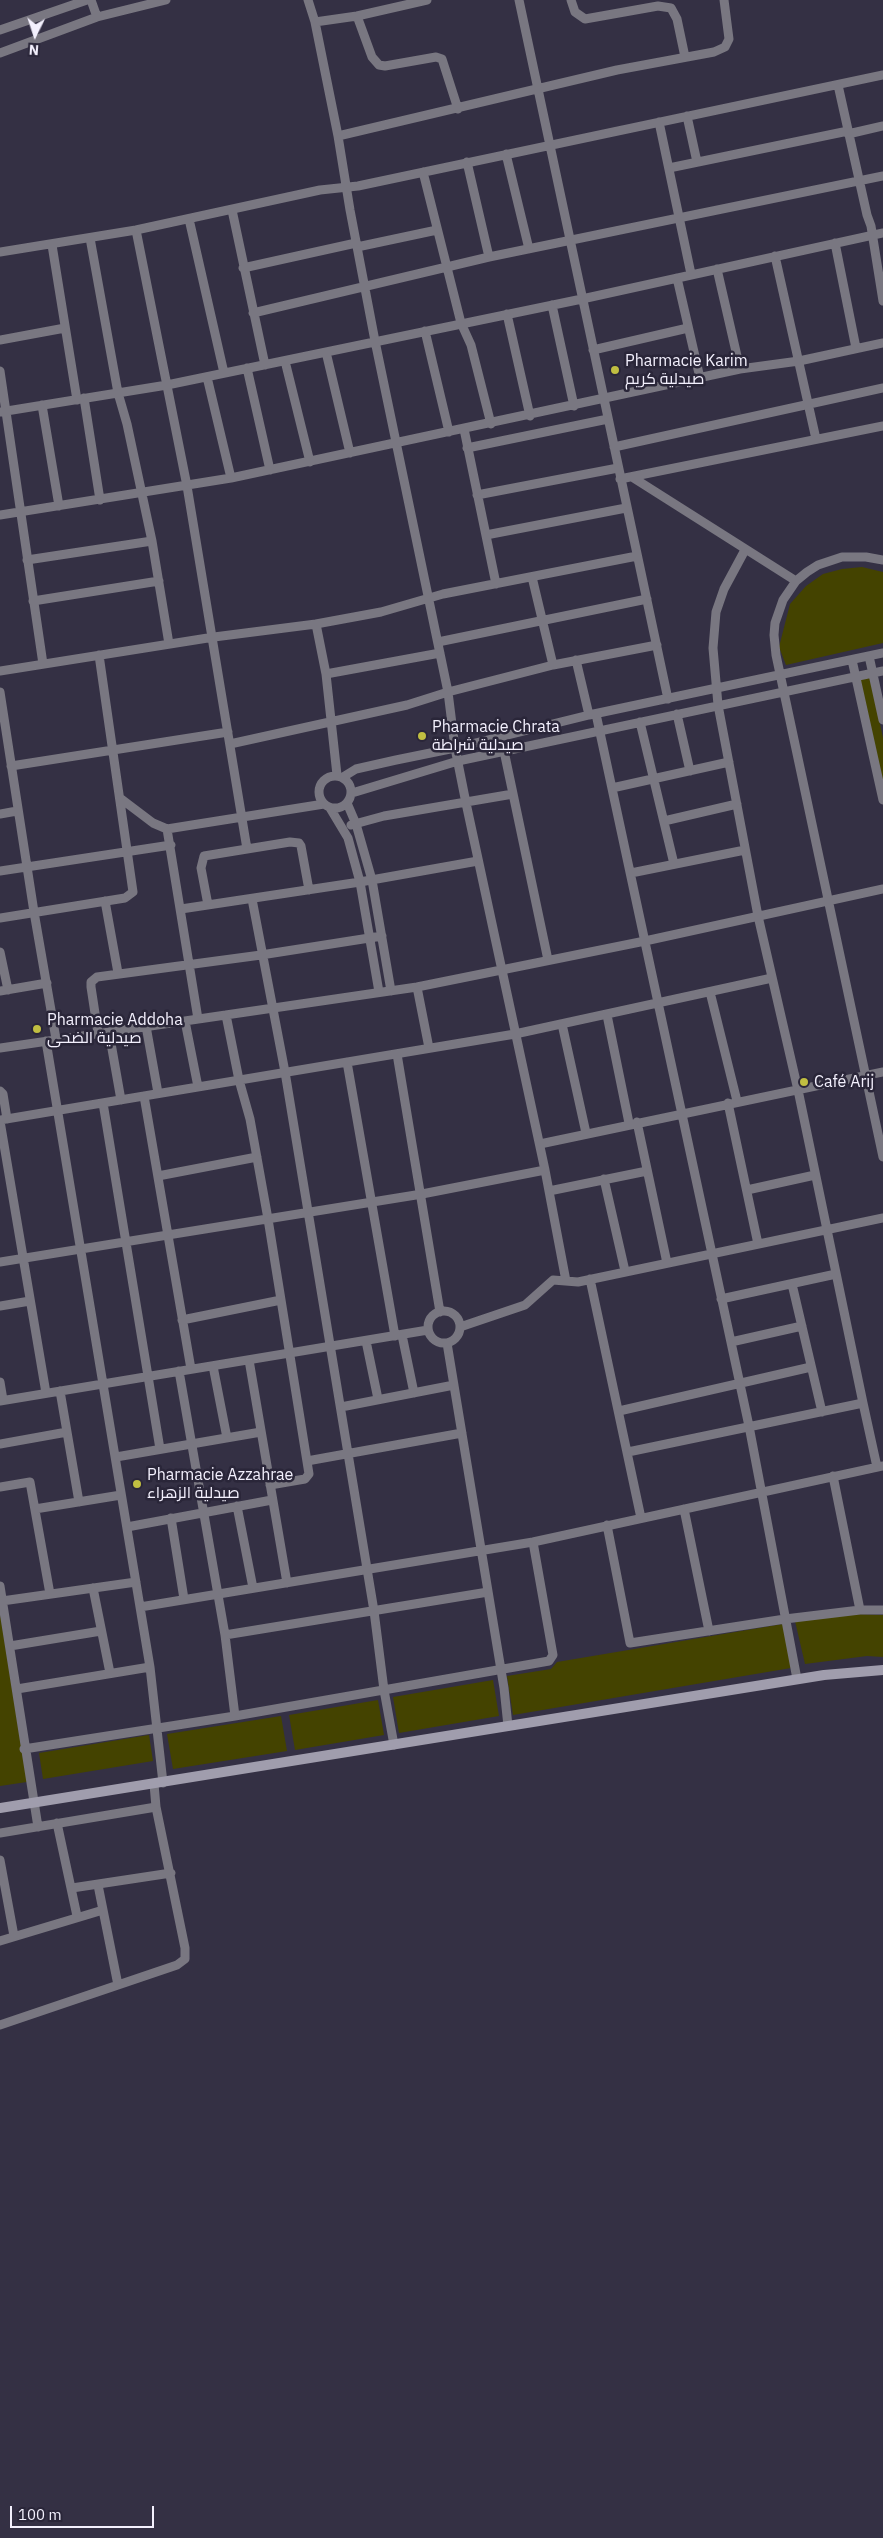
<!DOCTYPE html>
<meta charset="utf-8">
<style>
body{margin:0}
#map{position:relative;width:883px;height:2538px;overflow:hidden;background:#343044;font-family:"IBM Plex Sans",sans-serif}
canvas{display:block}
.north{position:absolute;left:10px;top:10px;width:50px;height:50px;-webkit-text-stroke:4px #2a2639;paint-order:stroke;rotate:184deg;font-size:14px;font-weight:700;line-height:20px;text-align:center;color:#f3f0fd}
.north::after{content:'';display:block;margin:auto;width:18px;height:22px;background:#f3f0fd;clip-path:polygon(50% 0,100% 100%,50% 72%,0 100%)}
.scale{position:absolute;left:10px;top:2506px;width:144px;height:22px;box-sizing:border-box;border:2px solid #f3f0fd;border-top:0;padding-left:6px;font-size:15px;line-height:18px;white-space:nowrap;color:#f3f0fd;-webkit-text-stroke:4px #2a2639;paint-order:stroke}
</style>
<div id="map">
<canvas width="883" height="2538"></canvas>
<div class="north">N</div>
<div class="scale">100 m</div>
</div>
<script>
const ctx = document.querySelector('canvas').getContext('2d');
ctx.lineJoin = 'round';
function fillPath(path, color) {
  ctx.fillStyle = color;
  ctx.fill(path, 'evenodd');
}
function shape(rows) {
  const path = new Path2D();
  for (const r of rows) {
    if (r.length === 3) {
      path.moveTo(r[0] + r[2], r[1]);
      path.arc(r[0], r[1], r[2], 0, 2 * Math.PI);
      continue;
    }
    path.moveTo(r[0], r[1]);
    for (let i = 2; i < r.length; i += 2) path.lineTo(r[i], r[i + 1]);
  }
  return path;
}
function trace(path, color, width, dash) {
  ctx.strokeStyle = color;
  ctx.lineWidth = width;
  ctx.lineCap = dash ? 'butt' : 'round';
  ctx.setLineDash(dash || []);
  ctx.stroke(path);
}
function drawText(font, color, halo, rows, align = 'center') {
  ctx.font = font + ' "IBM Plex Sans",Cairo,sans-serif';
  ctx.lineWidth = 5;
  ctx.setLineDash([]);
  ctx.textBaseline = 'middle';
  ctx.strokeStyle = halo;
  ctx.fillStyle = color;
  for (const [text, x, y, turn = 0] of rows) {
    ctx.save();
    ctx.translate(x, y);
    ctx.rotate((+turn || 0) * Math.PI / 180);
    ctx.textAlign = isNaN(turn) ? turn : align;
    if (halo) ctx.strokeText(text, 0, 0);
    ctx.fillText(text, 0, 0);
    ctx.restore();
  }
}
fillPath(shape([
 [862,567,883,572,883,643,786,665,779,647,790,604,806,586,823,574,842,569],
 [869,673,883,738,883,783,859,675],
 [0,1613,27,1782,0,1786],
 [852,1614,883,1615,883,1657,867,1656,805,1664,795,1621],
 [783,1624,791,1668,513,1715,507,1676,551,1669,557,1662],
 [493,1680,499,1716,399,1733,393,1697],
 [378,1700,384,1735,295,1750,289,1715],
 [281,1716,287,1751,173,1769,167,1734],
 [149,1735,153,1761,43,1779,39,1753]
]), '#444300');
trace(shape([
 [91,0,97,17],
 [308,0,315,22,338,136,350,210,375,341,448,692,455,748,466,803,545,1170,566,1281],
 [519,0,668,699],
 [571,0,575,12,585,19,658,6,671,8,677,19,685,57],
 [357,16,372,57,379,65,385,66,436,57,442,59,458,109],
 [315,22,357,16,427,0],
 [0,30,87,0],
 [0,53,97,17,166,0],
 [838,85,867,215,871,226,883,301],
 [687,116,697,162],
 [659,122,691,274],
 [848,134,883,126],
 [338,136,617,70,714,52,725,47,729,39,724,0],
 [506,154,529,249],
 [467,162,489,257],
 [669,168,848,131],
 [423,172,461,323,471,345,491,424],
 [232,210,265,365],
 [189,219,224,373],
 [136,230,187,486,247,849],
 [90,238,118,393,127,424,152,541,169,644],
 [835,243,856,348],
 [52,245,77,400],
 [357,247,437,230],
 [0,252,136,230,320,190,358,186,883,75],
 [775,256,816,439],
 [243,268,356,243],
 [717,269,740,369],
 [677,278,700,378],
 [552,305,574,406],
 [253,313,489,257,883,176],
 [507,314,530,416],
 [425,331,449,432],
 [0,340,65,328],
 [593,350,688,328],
 [326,352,350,453],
 [285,361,310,462],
 [247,368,270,470],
 [0,371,43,664],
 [207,377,231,478],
 [84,398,100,500],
 [42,405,59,506],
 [0,412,167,385,582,299,883,233],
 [464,429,496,584],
 [614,447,883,388],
 [467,448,608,419],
 [632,477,796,581],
 [620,479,883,426],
 [477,495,618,468],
 [0,515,231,478,740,369,799,361,883,343],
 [486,535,626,508],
 [27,560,152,541],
 [883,560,866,557,842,557,818,565,807,572,796,581,783,600,775,623,774,635,776,655,883,1157],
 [532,577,553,665],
 [33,601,159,581],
 [316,624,326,674,337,775],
 [438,642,647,599],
 [869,656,883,720],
 [576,660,589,715],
 [852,660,883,800],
 [0,671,214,637,316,624,381,612,443,594,637,556],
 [326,674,440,653],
 [0,692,34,912,56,1039],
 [596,714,749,1426,797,1679],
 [677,714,690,771],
 [640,722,674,864],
 [230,744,407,705,448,692,553,665,657,645],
 [504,751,548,960],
 [11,766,228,732],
 [335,792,16],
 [343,777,356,769,396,760,455,748,589,715,883,653],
 [612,788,729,762],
 [352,793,458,761,883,671],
 [120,798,153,823,167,829,324,804],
 [347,803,356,824,372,880,391,991],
 [330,808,348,838,360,882,379,992],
 [0,814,17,811],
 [664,821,737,804],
 [351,825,384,816,513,794],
 [167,829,198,1019],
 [0,871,171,845],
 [631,873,745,850],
 [252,899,285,1072,374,1611,384,1690,394,1745],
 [105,901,118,973],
 [208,905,201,868,204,856,290,842,299,843,301,846,309,890],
 [181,909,360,882,478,861],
 [0,918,125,898,133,892,99,655],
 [0,952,8,990],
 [417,987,429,1048],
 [0,991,47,983],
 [710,992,737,1101],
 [226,1015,239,1080,250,1119,268,1219,309,1474,305,1479,270,1485],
 [607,1015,629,1123],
 [185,1021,198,1087],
 [562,1024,586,1133],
 [146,1026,158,1093],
 [109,1032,121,1100],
 [98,1033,91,987,91,982,97,977,261,955,382,936],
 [46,1041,150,1667,163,1783],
 [0,1048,417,987,645,941,883,889],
 [397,1054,440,1312],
 [347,1062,395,1336],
 [0,1091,3,1094,7,1119],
 [144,1096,191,1369],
 [103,1103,160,1449],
 [728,1103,758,1244],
 [0,1120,515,1034,772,978],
 [0,1121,46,1393],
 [637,1122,667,1263],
 [540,1144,883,1072],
 [158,1176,257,1157],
 [604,1179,625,1271],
 [747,1190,815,1175],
 [549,1191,647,1171],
 [0,1262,422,1194,545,1170],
 [590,1279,641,1518],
 [792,1284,822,1412],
 [721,1299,836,1274],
 [0,1306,30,1301],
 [444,1327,16],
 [182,1320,281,1300],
 [460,1327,525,1305,553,1280,578,1282,883,1218],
 [402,1335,414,1393],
 [366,1341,378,1399],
 [731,1342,802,1326],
 [447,1343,504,1688,508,1726],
 [249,1360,287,1583],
 [213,1366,227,1438],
 [179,1371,225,1635,235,1716],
 [0,1382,3,1400],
 [60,1391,79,1502],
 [0,1401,428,1330],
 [863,1403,877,1467],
 [341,1407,454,1385],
 [619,1411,811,1367],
 [0,1444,67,1432],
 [628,1452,863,1403,798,1090,758,916,718,705,713,648,716,612,724,589,745,550],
 [116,1457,261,1432],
 [307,1461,462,1433],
 [833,1476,860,1610],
 [0,1487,30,1482,50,1594],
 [237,1506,253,1588],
 [35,1509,121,1495],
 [684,1509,709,1631],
 [171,1518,184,1599],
 [607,1525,630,1643,785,1619,860,1610,883,1610],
 [127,1527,272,1500],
 [0,1586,38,1827],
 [93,1588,110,1673],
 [2,1601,136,1582],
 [140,1607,533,1542,883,1466],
 [225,1635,488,1592],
 [10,1646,101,1631],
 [17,1689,150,1667],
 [24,1749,235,1716,549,1661,553,1655,533,1542],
 [57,1823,77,1916],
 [0,1833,156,1807],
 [0,1860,14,1936],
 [98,1885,118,1985],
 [72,1888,171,1873],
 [0,1941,103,1910],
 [0,2025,177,1965,185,1959,185,1948,156,1807,154,1784]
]), '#797781', 9);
trace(shape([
 [0,1808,824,1675,883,1670]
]), '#a09dad', 10);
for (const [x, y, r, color] of [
 [615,370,5,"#c0be41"],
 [422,736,5,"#c0be41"],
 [37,1029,5,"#c0be41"],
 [804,1082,5,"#c0be41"],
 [137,1484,5,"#c0be41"]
]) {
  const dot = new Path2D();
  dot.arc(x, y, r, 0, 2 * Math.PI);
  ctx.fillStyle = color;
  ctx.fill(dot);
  trace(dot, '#2a2639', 2);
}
drawText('16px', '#f3f0fd', '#2a2639', [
 ["Pharmacie Karim",625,361],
 ["صيدلية كريم",625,379],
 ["Pharmacie Chrata",432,727],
 ["صيدلية شراطة",432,745],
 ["Pharmacie Addoha",47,1020],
 ["صيدلية الضحى",47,1038],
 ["Café Arij",814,1082],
 ["Pharmacie Azzahrae",147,1475],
 ["صيدلية الزهراء",147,1493]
], 'left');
</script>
